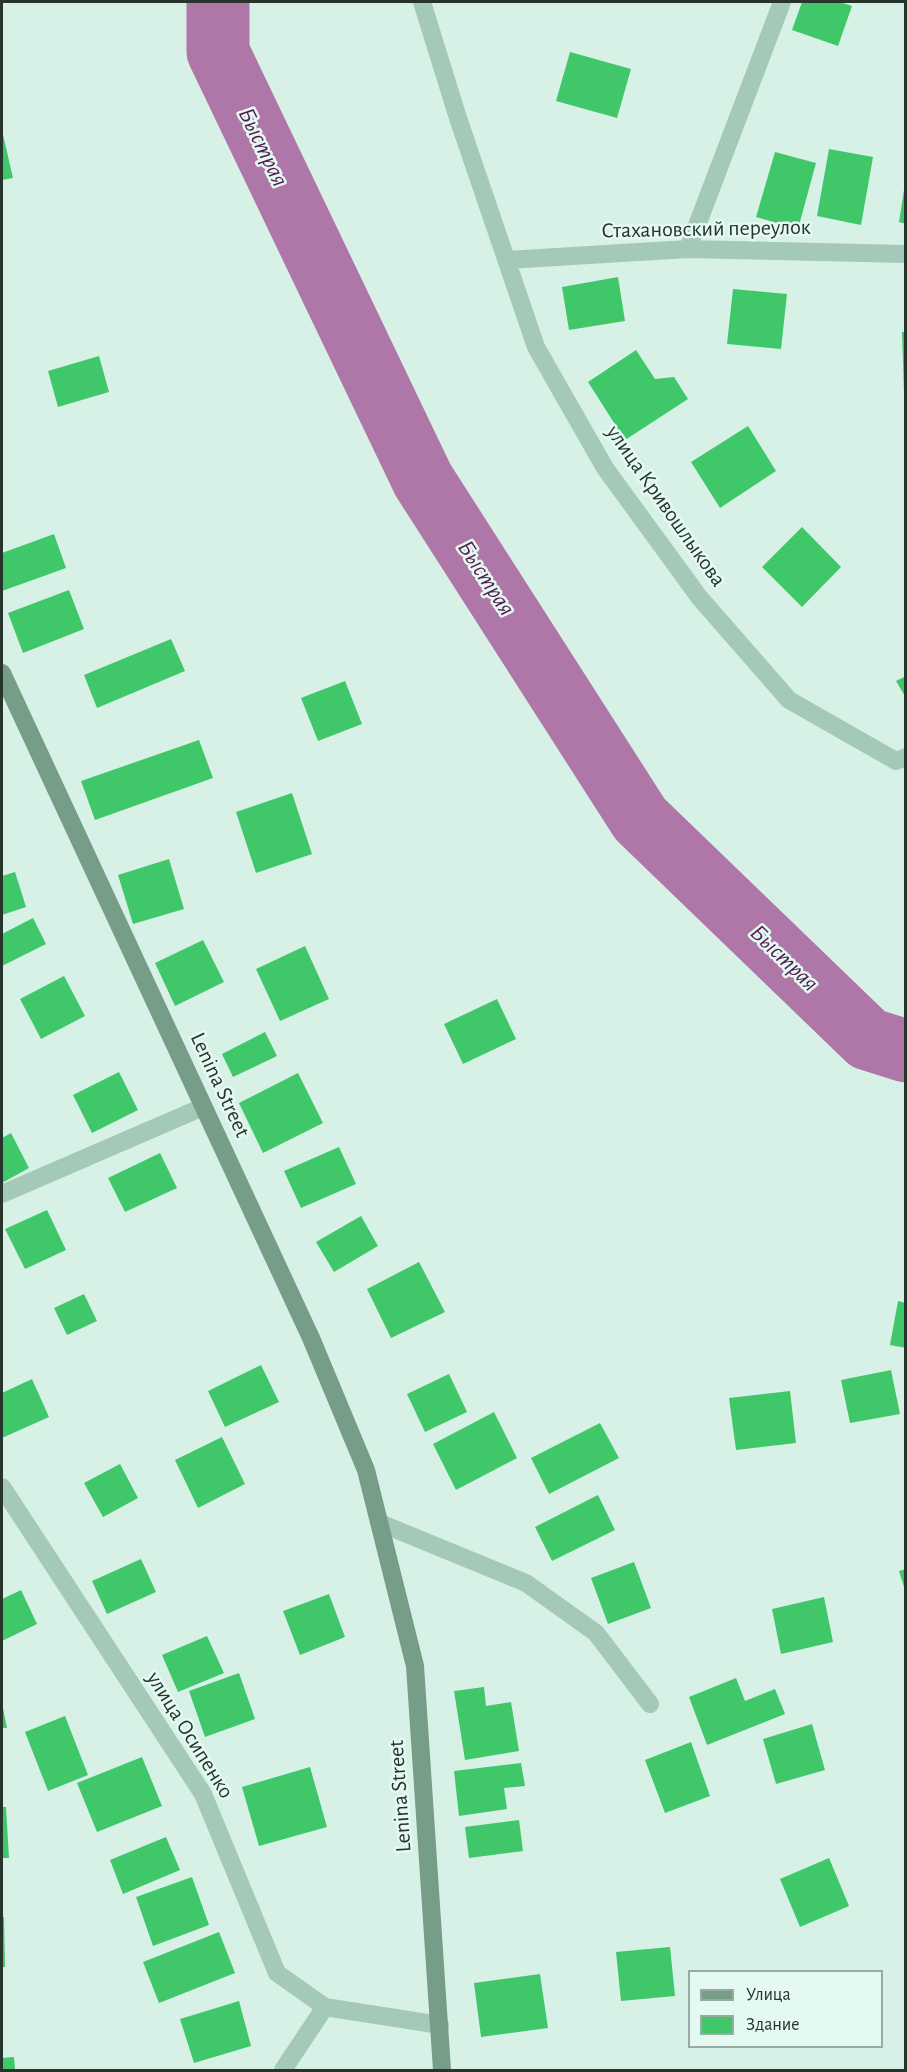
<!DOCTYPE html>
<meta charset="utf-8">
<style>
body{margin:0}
#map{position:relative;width:907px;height:2072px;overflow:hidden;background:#d8f1e7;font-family:"Alegreya Sans",sans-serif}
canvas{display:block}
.frame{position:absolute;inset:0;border:3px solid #26342b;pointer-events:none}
.legend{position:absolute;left:688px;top:1970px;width:195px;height:78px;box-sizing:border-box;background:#e4f9f1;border:2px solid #98aaa2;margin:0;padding:8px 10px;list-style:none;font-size:18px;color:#26342b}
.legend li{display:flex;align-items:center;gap:12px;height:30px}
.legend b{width:30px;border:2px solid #98aaa2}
</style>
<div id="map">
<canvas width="907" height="2072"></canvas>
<div class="frame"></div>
<ul class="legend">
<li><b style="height:8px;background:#769d87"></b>Улица</li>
<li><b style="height:16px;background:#40c76a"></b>Здание</li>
</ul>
</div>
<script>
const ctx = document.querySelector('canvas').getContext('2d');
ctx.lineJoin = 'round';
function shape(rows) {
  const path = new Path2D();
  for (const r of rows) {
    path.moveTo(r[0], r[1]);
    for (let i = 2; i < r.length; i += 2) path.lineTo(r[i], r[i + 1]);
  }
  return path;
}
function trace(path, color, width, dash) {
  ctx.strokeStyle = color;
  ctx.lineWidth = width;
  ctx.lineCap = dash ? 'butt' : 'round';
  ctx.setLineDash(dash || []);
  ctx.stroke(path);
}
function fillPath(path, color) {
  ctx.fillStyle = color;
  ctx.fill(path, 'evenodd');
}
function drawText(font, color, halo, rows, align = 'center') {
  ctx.font = font + ' "Alegreya Sans",sans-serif';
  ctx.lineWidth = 5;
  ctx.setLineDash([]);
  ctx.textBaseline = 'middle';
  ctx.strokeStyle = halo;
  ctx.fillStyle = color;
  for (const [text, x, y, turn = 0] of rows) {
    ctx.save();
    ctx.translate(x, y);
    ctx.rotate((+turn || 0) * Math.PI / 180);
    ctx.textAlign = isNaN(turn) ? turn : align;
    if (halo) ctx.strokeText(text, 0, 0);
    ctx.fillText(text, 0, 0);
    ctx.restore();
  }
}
trace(shape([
 [218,2,218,52,423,480,640,819,868,1039,906,1051]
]), '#ae77a8', 63);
fillPath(shape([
 [802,2,840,2,852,6,838,46,792,30],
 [570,52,631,69,617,118,556,101],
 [2,130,13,178,2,180],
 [829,149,873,157,861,225,817,216],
 [775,152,816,163,798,229,756,217],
 [904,190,906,190,906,224,899,222],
 [618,277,625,321,569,330,562,287],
 [733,289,787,294,781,349,727,344],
 [902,332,906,332,906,393,904,393],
 [636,350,655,379,674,377,688,399,625,440,588,382],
 [99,356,109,392,58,407,48,371],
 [748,426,776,471,720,508,691,462],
 [802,527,841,567,802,607,762,567],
 [54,534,66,568,2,591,2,553],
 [69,590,84,629,23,653,8,613],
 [171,639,185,671,97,708,84,675],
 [906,676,906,698,896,681],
 [345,681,362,724,318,741,301,698],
 [199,740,213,778,95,820,81,781],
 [292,793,312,854,256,873,236,812],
 [169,859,184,909,133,924,118,875],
 [15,872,26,907,2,915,2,876],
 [33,918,46,944,2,966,2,934],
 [203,940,224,982,175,1006,155,963],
 [305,946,329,999,280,1021,256,969],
 [64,976,85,1016,41,1039,20,999],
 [497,999,516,1039,463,1064,444,1024],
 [265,1032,277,1056,233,1077,222,1054],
 [119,1072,138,1110,92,1133,73,1095],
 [298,1073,323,1123,263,1153,239,1103],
 [11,1133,29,1168,2,1183,2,1138],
 [339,1147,356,1184,301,1208,284,1171],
 [160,1153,177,1188,125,1212,108,1178],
 [47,1210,66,1250,25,1269,5,1229],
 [361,1216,378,1246,334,1272,316,1242],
 [419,1262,445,1312,391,1338,367,1289],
 [84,1294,97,1321,67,1335,54,1308],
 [898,1301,906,1303,906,1348,890,1345],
 [261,1365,279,1402,225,1427,208,1391],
 [891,1370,900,1414,850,1423,841,1380],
 [449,1374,467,1412,425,1432,407,1394],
 [32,1379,49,1417,2,1438,2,1393],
 [790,1391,796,1443,736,1450,729,1398],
 [494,1412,517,1458,456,1490,433,1444],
 [600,1423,619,1458,549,1494,531,1458],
 [222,1437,245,1484,198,1508,175,1460],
 [120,1464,138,1498,103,1517,84,1483],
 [598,1495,615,1530,552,1561,535,1527],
 [141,1559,156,1592,107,1614,92,1581],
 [634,1562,651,1608,608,1624,591,1578],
 [906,1569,906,1589,905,1590,899,1571],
 [21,1590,37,1624,2,1641,2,1599],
 [329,1594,345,1637,300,1655,283,1611],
 [824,1597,833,1642,781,1654,772,1609],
 [207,1636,224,1673,178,1692,162,1655],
 [239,1673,255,1719,205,1737,189,1691],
 [736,1678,745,1701,775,1689,785,1714,707,1745,689,1697],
 [484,1687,486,1706,511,1702,519,1751,465,1760,454,1691],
 [2,1703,7,1728,2,1728],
 [65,1716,88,1775,48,1791,25,1732],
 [812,1724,825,1770,776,1784,763,1739],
 [691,1742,710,1796,665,1813,645,1760],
 [142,1757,162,1806,97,1832,77,1783],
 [521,1763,525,1786,504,1788,507,1809,459,1816,454,1771],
 [310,1767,327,1827,259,1846,242,1787],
 [2,1807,6,1807,9,1858,2,1858],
 [519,1820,523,1851,469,1858,465,1827],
 [166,1837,180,1870,123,1894,110,1860],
 [829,1858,849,1906,800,1927,780,1879],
 [192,1877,209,1925,153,1946,136,1897],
 [2,1917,4,1917,5,1967,2,1967],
 [219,1932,235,1973,159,2003,143,1962],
 [670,1947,675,1996,621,2001,616,1952],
 [540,1974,548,2028,481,2037,474,1983],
 [239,2001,251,2046,194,2063,180,2019],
 [14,2057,15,2070,2,2070,2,2058]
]), '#40c76a');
trace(shape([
 [422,2,458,118,536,347,605,468,699,597,789,700,896,761,906,757],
 [688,249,782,2],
 [507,260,688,249,906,254],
 [2,1194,203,1107],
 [2,1487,203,1794,277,1973,325,2007,440,2025],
 [380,1523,526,1583,596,1633,650,1704],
 [283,2070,325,2007]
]), '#a4c9b8', 18);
trace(shape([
 [2,673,311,1338,366,1470,415,1666,442,2070]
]), '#769d87', 18);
drawText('22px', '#26342b', '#e4f9f1', [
 ["Стахановский переулок",706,229,-1],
 ["улица Кривошлыкова",666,506,55],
 ["Lenina Street",220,1085,65],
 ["улица Осипенко",190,1735,58],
 ["Lenina Street",400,1796,-94]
]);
drawText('italic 24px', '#561b4e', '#e4f9f1', [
 ["Быстрая",263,147,64],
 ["Быстрая",486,578,57],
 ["Быстрая",784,958,44]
]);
</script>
